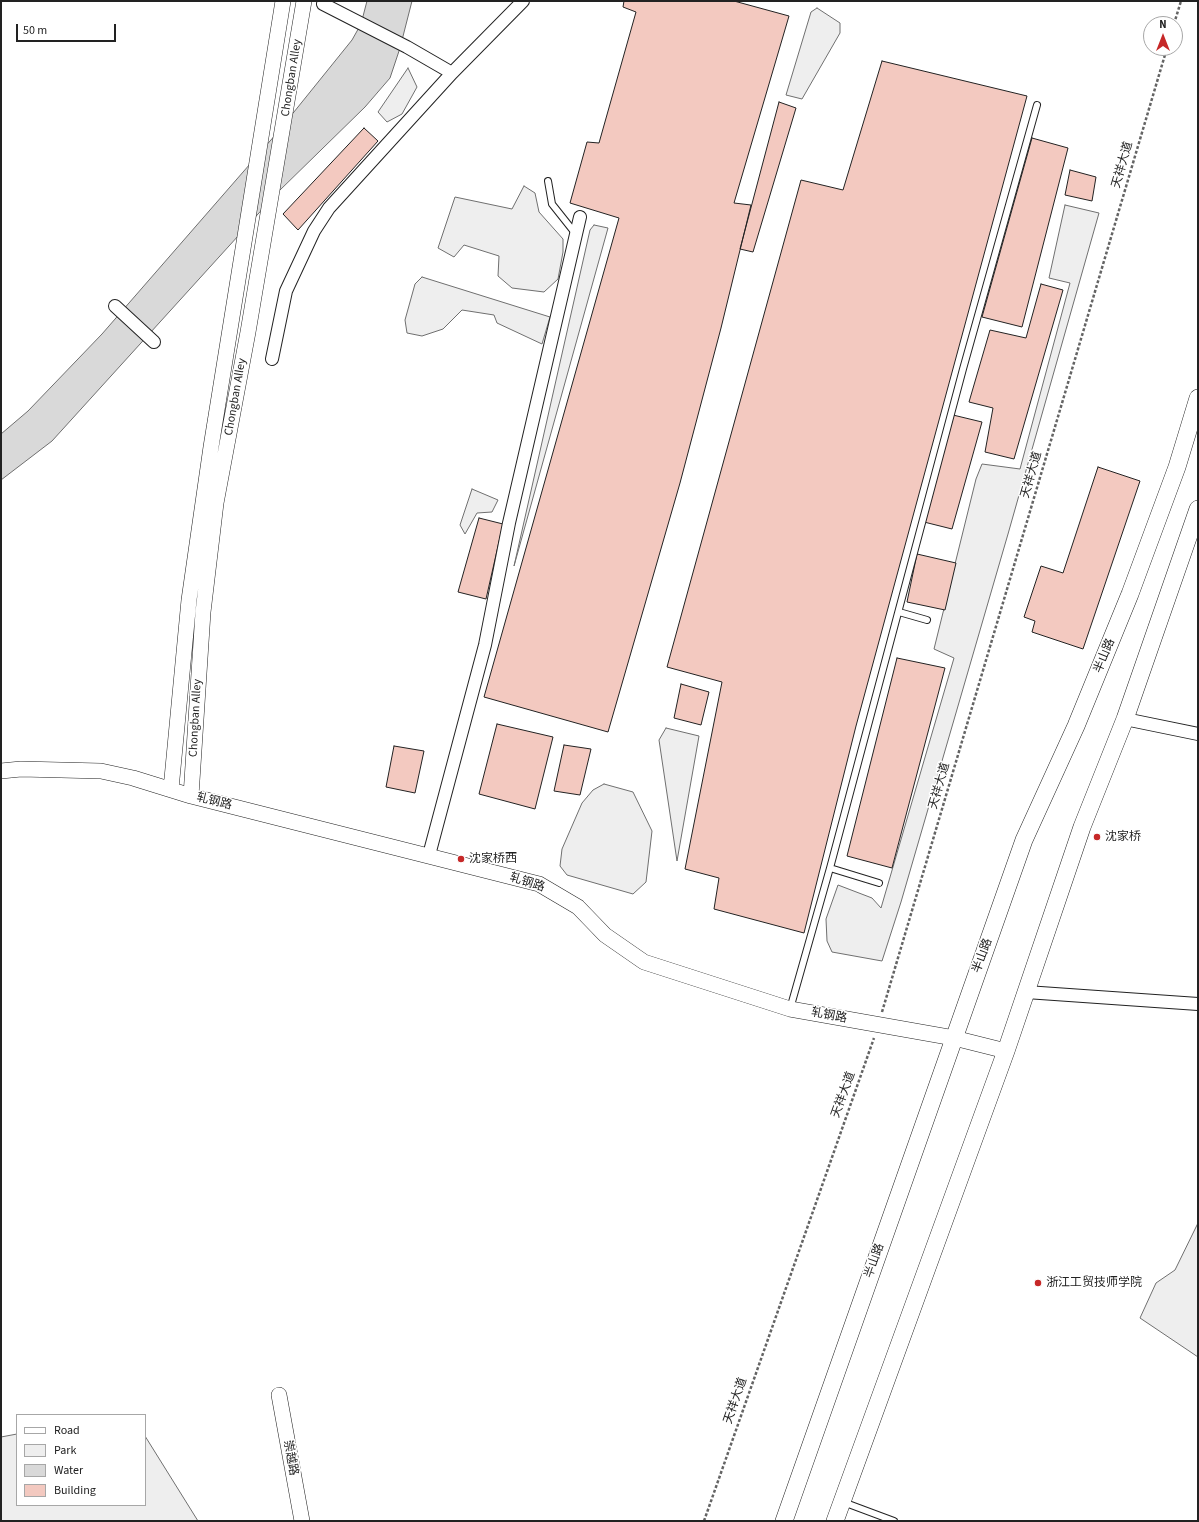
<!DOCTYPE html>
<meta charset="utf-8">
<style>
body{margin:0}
#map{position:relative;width:1199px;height:1522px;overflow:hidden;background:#fff;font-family:"Source Sans 3",sans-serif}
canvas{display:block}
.frame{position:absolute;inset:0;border:2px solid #222;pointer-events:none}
.legend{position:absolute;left:16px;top:1414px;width:130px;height:92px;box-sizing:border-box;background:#fff;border:1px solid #a7a7a7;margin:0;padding:5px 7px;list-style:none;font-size:12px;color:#222}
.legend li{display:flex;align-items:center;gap:8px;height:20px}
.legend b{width:20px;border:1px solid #a7a7a7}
.north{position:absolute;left:1143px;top:16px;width:40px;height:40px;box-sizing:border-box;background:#fff;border:1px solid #a7a7a7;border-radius:50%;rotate:0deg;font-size:11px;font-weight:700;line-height:16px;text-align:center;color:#222}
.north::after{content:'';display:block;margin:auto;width:14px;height:18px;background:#c62828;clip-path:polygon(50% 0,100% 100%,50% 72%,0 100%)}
.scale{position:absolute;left:16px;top:24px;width:100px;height:18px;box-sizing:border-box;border:2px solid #222;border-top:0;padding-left:5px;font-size:12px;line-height:14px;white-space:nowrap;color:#222;-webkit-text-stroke:3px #fff;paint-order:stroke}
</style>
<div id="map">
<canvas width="1199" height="1522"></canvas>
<div class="frame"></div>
<ul class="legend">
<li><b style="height:5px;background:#fff"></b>Road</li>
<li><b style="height:11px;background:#eee"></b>Park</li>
<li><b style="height:11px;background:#d9d9d9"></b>Water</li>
<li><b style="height:11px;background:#f3c9c0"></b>Building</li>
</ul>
<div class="north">N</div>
<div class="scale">50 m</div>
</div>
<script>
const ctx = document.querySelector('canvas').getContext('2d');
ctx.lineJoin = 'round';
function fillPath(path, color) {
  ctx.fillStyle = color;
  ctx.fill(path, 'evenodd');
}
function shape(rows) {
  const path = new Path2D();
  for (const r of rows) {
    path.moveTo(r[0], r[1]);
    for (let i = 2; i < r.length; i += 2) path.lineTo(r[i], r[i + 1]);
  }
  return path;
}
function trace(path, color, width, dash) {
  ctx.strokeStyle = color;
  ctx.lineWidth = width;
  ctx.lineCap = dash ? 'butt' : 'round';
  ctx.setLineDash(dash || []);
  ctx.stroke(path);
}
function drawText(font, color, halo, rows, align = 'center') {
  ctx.font = font + ' "Source Sans 3","Noto Sans SC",sans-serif';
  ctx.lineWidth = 3;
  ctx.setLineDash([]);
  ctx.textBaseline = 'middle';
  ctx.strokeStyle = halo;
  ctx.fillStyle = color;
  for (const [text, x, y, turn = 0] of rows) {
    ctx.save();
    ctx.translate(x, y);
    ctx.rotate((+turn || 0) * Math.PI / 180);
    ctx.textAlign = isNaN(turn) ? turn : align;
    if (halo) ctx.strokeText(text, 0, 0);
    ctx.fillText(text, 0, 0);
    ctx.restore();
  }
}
const green = shape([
 [817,8,840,23,840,33,802,99,786,95,811,12,817,8],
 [408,68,417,87,402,114,387,122,378,112,408,68],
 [524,186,535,193,539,212,563,239,563,252,558,279,544,292,512,288,498,276,499,256,464,245,454,257,438,248,455,197,512,209,524,186],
 [1065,205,1099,213,1008,534,901,902,882,961,832,952,827,941,826,919,838,885,872,898,881,908,954,658,934,649,976,479,982,464,1020,469,1070,283,1049,278,1065,205],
 [594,225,608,228,514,566,590,230,594,225],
 [422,277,550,317,542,344,497,323,494,315,462,310,443,329,422,336,407,333,405,320,415,284,422,277],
 [472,489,498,500,492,512,477,513,465,534,460,525,472,489],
 [666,728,699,736,677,861,659,740,666,728],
 [604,784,633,792,652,831,646,882,633,894,567,875,560,866,562,849,582,803,593,790,604,784],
 [1198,1223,1198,1357,1140,1318,1156,1283,1175,1270,1198,1223],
 [17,1434,17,1505,145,1505,145,1436,198,1521,1,1521,1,1437,17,1434]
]);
fillPath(green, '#eee');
trace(green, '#6f6f6f', 1);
const water = shape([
 [367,1,412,1,400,48,390,78,365,107,278,192,52,441,1,480,1,434,28,411,102,334,277,133,352,40,361,24,367,1]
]);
fillPath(water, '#d9d9d9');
trace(water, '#6f6f6f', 1);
const building = shape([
 [624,1,734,1,789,16,734,203,751,205,721,328,680,483,608,732,484,697,619,218,570,203,587,142,599,143,636,12,623,7,624,1],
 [882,61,1027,96,856,726,804,933,714,909,719,878,685,869,722,682,667,667,801,180,843,190,882,61],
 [779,102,796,108,753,252,740,249,779,102],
 [364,128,378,141,298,230,283,214,364,128],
 [1032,138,1068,148,1022,327,982,317,1032,138],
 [1070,170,1096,177,1092,201,1065,195,1070,170],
 [1041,284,1063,290,1014,459,985,452,993,408,969,402,990,330,1026,338,1041,284],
 [953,415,982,422,952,529,924,522,953,415],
 [1098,467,1140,481,1083,649,1032,632,1035,621,1024,617,1041,566,1063,573,1098,467],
 [479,518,503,524,486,599,458,592,479,518],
 [917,554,956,563,945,610,907,602,917,554],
 [897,658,945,668,892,868,847,856,897,658],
 [681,684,709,692,701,725,674,718,681,684],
 [497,724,553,737,535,809,479,794,497,724],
 [564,745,591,749,580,795,554,791,564,745],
 [394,746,424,751,415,793,386,787,394,746]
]);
fillPath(building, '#f3c9c0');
trace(building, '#222', 1);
const service = shape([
 [548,181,552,204,575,233],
 [899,612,927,620],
 [830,868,879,883],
 [790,1009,830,868,963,369,1037,105],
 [843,1502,894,1521]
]);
const minor = shape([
 [323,4,407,47,452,73],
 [115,306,154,342],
 [272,359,286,291,314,231,329,208,452,73,523,1],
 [1125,719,1198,734],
 [429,855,485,645,509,523,580,217],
 [1026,992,1198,1004]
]);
const tertiary = shape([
 [1,771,21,769,101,771,133,778,191,796,539,884,578,907,605,935,644,962,790,1009,954,1038,1006,1051],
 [171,789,189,600,211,447,283,1],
 [191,796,203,612,216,503,248,332,304,1],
 [279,1395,302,1521]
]);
const secondary = shape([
 [784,1521,1024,840,1076,726,1130,594,1177,467,1198,398],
 [835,1521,1006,1051,1082,827,1125,719,1198,509]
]);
trace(service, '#222', 8);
trace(minor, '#222', 14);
trace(tertiary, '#222', 16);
trace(secondary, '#222', 18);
trace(shape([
 [1174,24,1181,1],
 [882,1012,1167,48],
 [704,1521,874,1038]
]), '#646464', 2.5, [3, 2]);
trace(service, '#fff', 6);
trace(minor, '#fff', 12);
trace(tertiary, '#fff', 15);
trace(secondary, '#fff', 17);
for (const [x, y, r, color] of [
 [1097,837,4,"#c62828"],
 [461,859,4,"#c62828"],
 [1038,1283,4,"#c62828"]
]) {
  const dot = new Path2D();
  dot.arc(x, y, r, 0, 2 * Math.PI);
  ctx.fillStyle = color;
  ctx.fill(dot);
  trace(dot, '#fff', 1.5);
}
drawText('12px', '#222', '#fff', [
 ["Chongban Alley",292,78,-81],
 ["天祥大道",1123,165,-74],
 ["Chongban Alley",236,397,-80],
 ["天祥大道",1032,475,-74],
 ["半山路",1105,656,-68],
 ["Chongban Alley",196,718,-87],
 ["天祥大道",940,786,-74],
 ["轧钢路",214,802,14],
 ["轧钢路",527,883,18],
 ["半山路",983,956,-70],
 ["轧钢路",829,1016,11],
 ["天祥大道",844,1095,-70],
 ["半山路",875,1261,-71],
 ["天祥大道",736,1401,-71],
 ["崇越路",290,1458,80]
]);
drawText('12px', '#222', '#fff', [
 ["沈家桥",1105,837],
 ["沈家桥西",469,859],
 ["浙江工贸技师学院",1046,1283]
], 'left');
</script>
